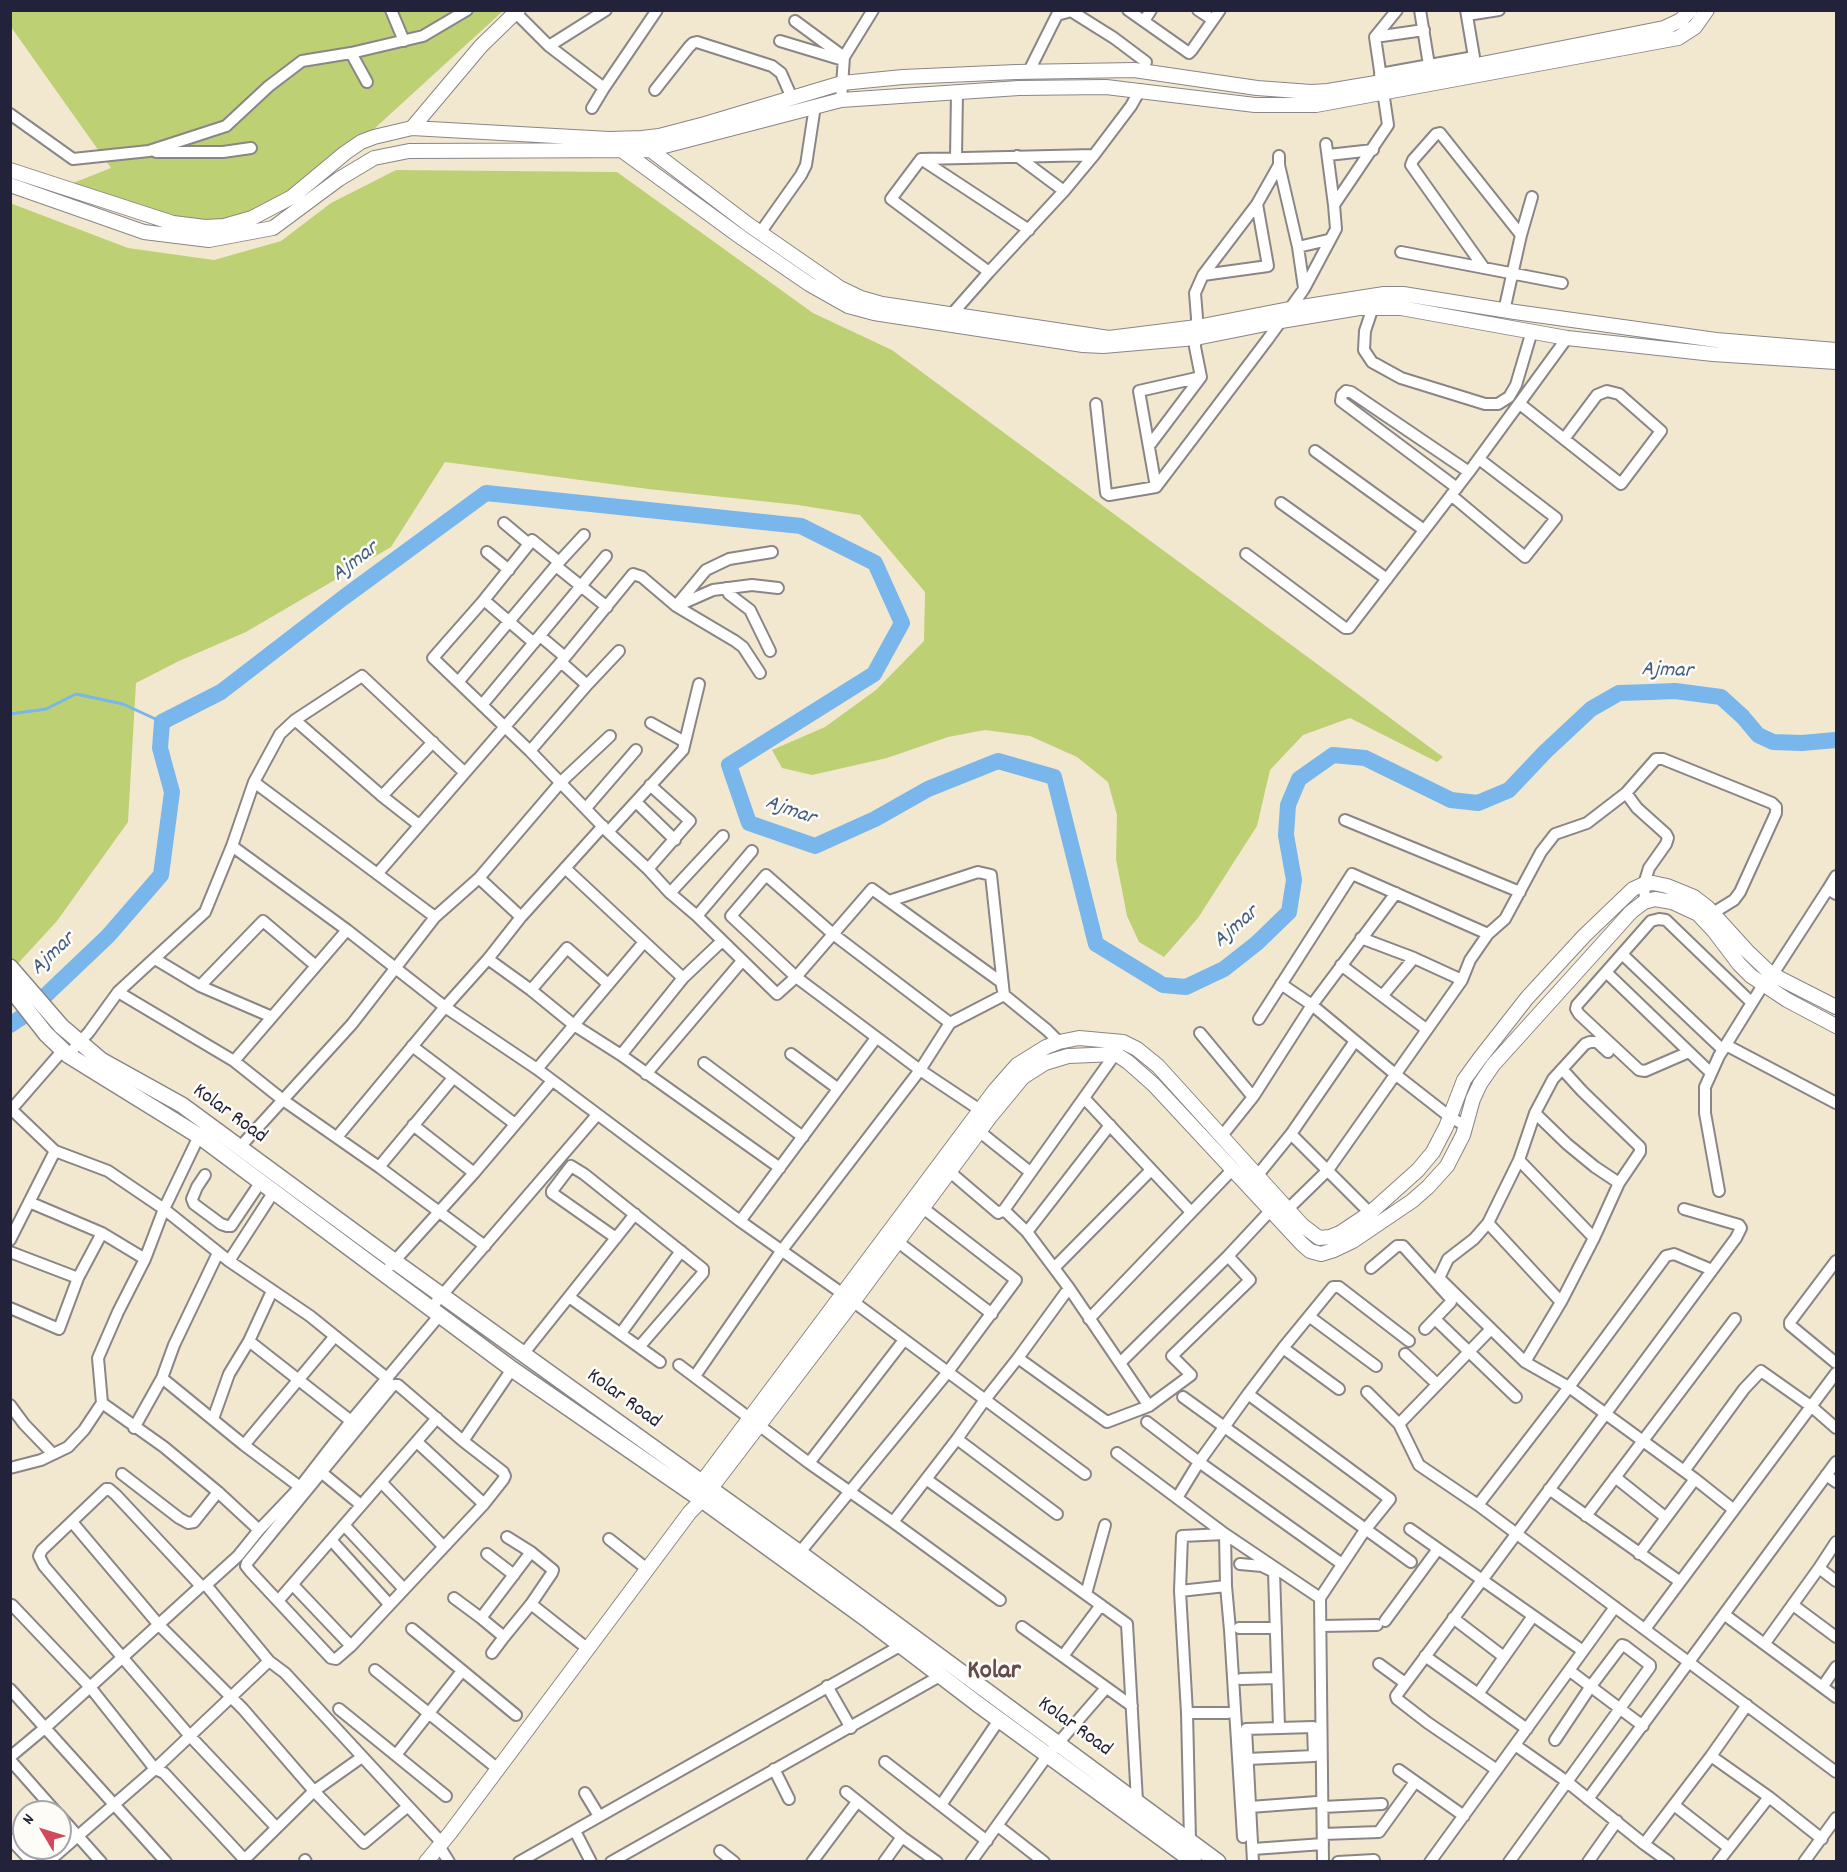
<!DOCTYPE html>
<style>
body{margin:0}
#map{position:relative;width:1847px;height:1872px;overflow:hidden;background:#f2e8d0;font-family:Dekko,sans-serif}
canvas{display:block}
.frame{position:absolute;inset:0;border:12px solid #22223b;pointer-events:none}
.north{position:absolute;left:12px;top:1800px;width:60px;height:60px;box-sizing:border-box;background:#fdfcf7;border:2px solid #a5a5ac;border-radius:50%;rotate:308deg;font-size:16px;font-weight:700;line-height:24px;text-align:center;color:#22223b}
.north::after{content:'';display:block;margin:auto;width:21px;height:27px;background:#d1495b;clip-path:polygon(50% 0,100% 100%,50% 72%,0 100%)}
</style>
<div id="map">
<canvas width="1847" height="1872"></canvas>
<div class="frame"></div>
<div class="north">N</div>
</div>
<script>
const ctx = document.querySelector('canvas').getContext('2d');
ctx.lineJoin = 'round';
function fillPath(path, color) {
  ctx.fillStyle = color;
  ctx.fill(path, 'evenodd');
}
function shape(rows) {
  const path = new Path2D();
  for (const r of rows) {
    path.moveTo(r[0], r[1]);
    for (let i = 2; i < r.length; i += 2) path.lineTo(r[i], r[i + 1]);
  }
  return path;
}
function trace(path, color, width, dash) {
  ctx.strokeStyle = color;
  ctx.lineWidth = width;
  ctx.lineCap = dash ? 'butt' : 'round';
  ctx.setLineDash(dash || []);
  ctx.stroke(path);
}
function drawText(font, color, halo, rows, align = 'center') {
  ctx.font = font + ' Dekko,sans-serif';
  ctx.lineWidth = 5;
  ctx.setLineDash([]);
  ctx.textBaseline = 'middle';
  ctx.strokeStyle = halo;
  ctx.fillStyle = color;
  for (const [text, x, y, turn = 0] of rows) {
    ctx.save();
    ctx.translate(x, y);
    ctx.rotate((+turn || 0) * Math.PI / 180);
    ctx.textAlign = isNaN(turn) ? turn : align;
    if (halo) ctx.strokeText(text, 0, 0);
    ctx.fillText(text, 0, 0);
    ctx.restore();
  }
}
fillPath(shape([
 [10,11,503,11,327,172,225,229,132,213,63,187,111,168,11,27],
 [396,170,617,172,813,313,892,350,1443,757,1437,762,1350,718,1303,735,1270,770,1257,826,1198,918,1164,957,1139,942,1127,916,1116,859,1117,815,1108,782,1077,757,1030,736,985,730,948,737,887,758,812,775,782,768,772,750,825,727,876,690,924,641,925,592,860,515,798,505,648,489,445,462,391,547,246,632,179,661,136,683,128,822,57,921,11,971,10,203,128,248,214,260,281,241,331,203]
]), '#bdd174');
trace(shape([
 [10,714,46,709,76,694,123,704,162,722]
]), '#78b6eb', 3);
trace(shape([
 [10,1025,25,1015,108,936,161,875,172,792,160,748,162,722,221,692,343,598,486,493,801,526,875,563,902,623,874,674,729,765,749,823,815,846,875,819,928,789,998,761,1054,777,1096,944,1163,985,1186,987,1224,969,1257,943,1289,912,1294,880,1286,835,1288,805,1299,779,1333,755,1365,758,1451,800,1478,803,1509,790,1545,752,1591,709,1619,693,1651,692,1675,691,1721,697,1743,717,1758,735,1773,742,1802,743,1836,740]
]), '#78b6eb', 16);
const minor = shape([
 [391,10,404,41],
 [1128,10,1189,53,1192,50,1220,10],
 [1198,10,1213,20],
 [1420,10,1429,65],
 [516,13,549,46,606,10],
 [1467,15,1499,10],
 [795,21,844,57],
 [1144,21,1151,10],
 [1375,37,1424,30],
 [780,41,843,60],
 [549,46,604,88,657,10],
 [351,53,367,82],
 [1029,71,1057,15,1071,11,1114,38,1146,62],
 [1380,74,1474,57,1466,10],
 [655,90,689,47,693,43,697,42,772,66,781,73,792,98],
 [841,100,844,57,873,10],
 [592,108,604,88],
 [10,114,73,159,149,151,226,126,269,86,302,61,351,53,423,36,467,10],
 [1326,144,1334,205,1388,125,1375,37,1397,10],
 [156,152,223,152,251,148],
 [1094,155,921,159,891,199,989,272,1064,191,1094,155,1131,106,1140,90],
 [1328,155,1373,150],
 [1017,156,1064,191],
 [1279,156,1279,165,1298,247,1304,288],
 [956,158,957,92],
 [921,159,1029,230],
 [760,233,801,175,806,165,815,106],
 [1521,235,1532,197],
 [1298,247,1328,240],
 [1401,252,1562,283],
 [1484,268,1411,165,1413,160,1436,134,1440,133,1521,235,1504,311],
 [1203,275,1268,266,1257,204],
 [1373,307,1365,331,1364,350,1372,362,1401,378,1485,404,1498,404,1509,397,1516,385,1532,331],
 [952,314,989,272],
 [1201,377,1195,347,1197,318,1195,293,1203,275,1257,204,1279,165],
 [1096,404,1106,493,1109,495,1156,487,1268,339,1304,289,1336,229,1334,205],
 [1520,404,1564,439,1621,484,1661,431,1619,394,1607,391,1597,395,1564,439],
 [1149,446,1201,377,1139,391,1156,487],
 [1315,451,1424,530],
 [1457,488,1341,401,1342,395,1346,391,1351,392,1469,472],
 [1451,495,1525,557,1556,518,1479,459],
 [1281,503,1387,579],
 [504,523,529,544,484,600,433,658,530,751,608,832,648,869,670,893,697,916,777,994,796,977,872,889,1001,982,1004,995,950,1023,920,1070,782,1250,695,1376],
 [529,544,532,540,559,562,584,535],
 [487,552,509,570],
 [1246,554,1345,628,1349,628,1469,472,1567,338],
 [556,566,607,607],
 [726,588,729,594,750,610,770,651],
 [484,600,534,643],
 [679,605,713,590,752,585,778,588],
 [676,606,735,641,743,647,760,673],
 [540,636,565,657],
 [459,681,559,562],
 [587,685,619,651],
 [482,705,606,556],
 [295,720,382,796,419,825],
 [651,723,685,742],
 [530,751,587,685,561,662],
 [254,782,435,917],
 [1626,793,1637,808,1666,834,1668,838,1666,844,1649,868,1644,884,1645,901],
 [382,796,433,742],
 [636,802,675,840],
 [586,808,636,750],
 [1345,820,1520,892],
 [608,832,683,750,699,684],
 [232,846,347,930,445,1007,537,1069,740,1221,843,1294,1085,1474],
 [565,868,683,978],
 [648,869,690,821,650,785],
 [378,873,561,662,633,574,642,577,676,606,706,570,729,559,772,552],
 [479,878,521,917],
 [1828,889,1836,876],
 [670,893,723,836],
 [889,901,978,872,991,875,1004,995,1047,1030,1059,1042],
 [697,916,752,851],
 [1361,938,1414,958,1462,980],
 [1622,954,1723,1050],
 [155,959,200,986,272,1017],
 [488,959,531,990,574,1025,621,1055,780,1168],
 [1341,965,1426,1029],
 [1606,972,1711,1073],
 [1281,984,1312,1005,1395,1074,1450,1117,1466,1126],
 [200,986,263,921,316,966],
 [531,990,567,948,608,984],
 [118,992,234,1061,283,1100,379,1167,485,1246],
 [1383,995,1414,958],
 [1259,1019,1352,874,1488,934],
 [950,1023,833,934,766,875,731,916,796,977,920,1070,986,1114],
 [1200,1033,1253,1097],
 [1726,1045,1836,1103],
 [412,1046,515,1124],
 [1608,1052,1597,1042,1590,1042,1585,1044,1553,1079,1535,1113,1519,1160,1488,1223,1474,1239,1448,1259,1439,1278,1525,1362,1569,1387,1695,1479,1734,1510],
 [1689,1052,1645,1071,1639,1070,1579,1014,1576,1009,1577,1005,1651,921,1659,919,1666,920,1751,1002],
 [791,1054,837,1088],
 [68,1055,89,1032,118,992,205,912,232,846,254,782,280,734,295,720,362,676,464,772],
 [621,1055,683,978,722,941],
 [234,1061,347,930],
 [704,1063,803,1137],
 [537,1069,644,942],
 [1562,1069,1582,1091,1640,1147,1640,1152,1619,1183],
 [646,1074,742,961],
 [1085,1099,1191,1212],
 [11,1109,55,1151,108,1171,164,1209,229,1261,310,1316,388,1379],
 [10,1111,63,1050],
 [413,1125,474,1173],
 [980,1132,1030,1172],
 [1291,1134,1370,1213],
 [337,1137,445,1007,488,959,521,917,603,826],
 [1221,1137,1253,1097,1312,1005,1396,893],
 [240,1147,352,1024,435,917,479,878,561,782,610,736],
 [1519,1160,1594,1238],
 [379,1167,453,1078],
 [950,1172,998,1213,1004,1210,1118,1050],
 [205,1175,197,1187,192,1199,194,1204,221,1224,227,1226,231,1226,260,1183],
 [1257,1176,1291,1134,1355,1041],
 [1719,1191,1705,1113,1705,1087,1719,1056,1763,985,1773,974,1828,889,1836,894],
 [29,1202,102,1233,145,1259],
 [1288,1209,1328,1170,1462,980,1470,960,1488,934,1505,919,1541,852,1555,834,1587,823,1626,793,1656,759,1663,759,1772,803,1776,807,1776,813,1740,892,1734,900,1713,913],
 [1004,1210,1027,1232,1069,1288,1149,1406],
 [740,1221,876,1038],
 [1488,1223,1561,1302],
 [1027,1232,1110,1125],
 [616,1238,552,1193,552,1191,571,1166,584,1174,703,1269,703,1273,640,1346],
 [10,1240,55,1151],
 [898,1242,992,1314],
 [10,1252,78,1278],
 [229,1261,273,1193],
 [1836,1261,1790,1322,1790,1325,1836,1363],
 [390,1266,474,1173,552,1081],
 [1054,1268,1151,1170],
 [1371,1268,1397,1246,1403,1246,1450,1298,1451,1302,1425,1329],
 [569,1297,660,1362],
 [10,1308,59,1329,78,1278,102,1233],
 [431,1308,597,1115],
 [1310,1317,1376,1366],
 [1089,1319,1232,1170],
 [1435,1319,1516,1397],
 [621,1333,681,1251],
 [249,1341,351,1421],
 [1283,1348,1339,1389],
 [524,1353,635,1214],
 [1405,1354,1437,1384],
 [1018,1358,1107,1422,1149,1406,1191,1375,1172,1356,1250,1280,1228,1256],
 [1525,1362,1561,1302,1594,1238,1619,1183,1595,1167,1567,1144,1535,1113],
 [1120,1363,1228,1256,1270,1211],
 [679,1365,809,1463,893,1522,1000,1600],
 [162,1378,244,1445,300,1487],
 [393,1385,398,1385,463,1441,503,1472,505,1476,503,1480,484,1504,351,1646,336,1659,331,1658,250,1571,246,1566,247,1563,393,1385],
 [1367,1392,1399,1424,1419,1465,1478,1505,1836,1772],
 [1248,1394,1390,1499,1365,1530,1320,1598,1323,1862],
 [1183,1397,1411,1562],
 [102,1403,164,1447,218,1492,259,1530],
 [10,1405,24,1424,53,1454],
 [213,1419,229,1374,249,1341,272,1291],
 [1147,1422,1199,1462,1342,1564],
 [1399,1424,1491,1329],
 [134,1428,162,1378,174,1345,218,1253],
 [957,1439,1057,1514],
 [463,1441,512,1369],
 [417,1442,484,1504],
 [244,1445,335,1336],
 [1117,1453,1225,1534,1320,1598],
 [809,1463,904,1340],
 [10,1468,41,1460,68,1447,84,1430,102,1403,98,1358,118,1312,145,1259,164,1209,199,1136],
 [1684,1471,1744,1389,1761,1371,1812,1407,1836,1428],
 [321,1472,361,1505],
 [122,1474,179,1518,188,1523,194,1522,218,1492],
 [1826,1475,1836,1482],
 [1615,1477,1665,1517],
 [926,1479,1127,1624,1137,1801],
 [382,1483,443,1546],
 [1549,1489,1679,1581],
 [1177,1498,1199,1462,1248,1394,1283,1348,1333,1287,1339,1287,1409,1341],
 [1478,1505,1569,1387,1666,1256,1674,1254,1712,1270],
 [1586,1516,1735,1319],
 [72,1522,159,1625,243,1709,314,1791,364,1843,407,1807],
 [893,1522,957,1439,984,1401,1018,1358,1069,1288],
 [344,1525,403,1588],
 [1410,1529,1583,1651],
 [609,1539,647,1569],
 [332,1541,389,1604],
 [487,1554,514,1575],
 [1639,1554,1695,1479],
 [796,1557,947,1373,1016,1280,923,1208],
 [1240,1564,1262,1566,1274,1572,1279,1727],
 [1819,1568,1836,1581],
 [206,1585,269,1661,285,1673,442,1843],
 [293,1585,351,1646],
 [201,1586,116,1495,109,1489,106,1489,42,1550,39,1556,44,1566,189,1735,276,1827],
 [1180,1591,1226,1586],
 [1086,1594,1105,1525],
 [454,1598,481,1618,531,1552,507,1537],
 [278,1601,437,1418],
 [531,1604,588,1649],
 [12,1605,90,1687,155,1769,164,1773,244,1859],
 [1793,1605,1836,1637],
 [1725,1615,1836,1697],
 [481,1618,504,1637,531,1604,552,1573,553,1570,531,1552],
 [1453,1618,1504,1657],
 [1385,1621,1438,1549],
 [1321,1626,1377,1625],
 [1022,1627,1132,1706],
 [1239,1628,1276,1628],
 [412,1629,516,1715],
 [1645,1629,1836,1373],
 [1765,1643,1819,1568,1836,1542],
 [492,1653,504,1637],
 [1063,1656,1101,1605],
 [1425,1656,1527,1729],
 [1379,1664,1405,1683],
 [375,1670,498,1769],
 [1570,1671,1643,1726],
 [1241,1679,1277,1678],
 [827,1686,851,1728],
 [1823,1686,1836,1667],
 [10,1689,166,1862],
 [1478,1694,1533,1616],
 [339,1709,446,1796],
 [1187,1713,1228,1713],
 [1515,1745,1566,1781,1644,1844,1669,1862],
 [396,1755,462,1671],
 [1711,1756,1769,1797,1822,1839],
 [10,1757,46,1727,201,1586,206,1585,238,1556,259,1530,300,1487,351,1421,439,1316],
 [1247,1759,1314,1756,1313,1727,1246,1729,1253,1862],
 [10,1760,56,1812],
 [885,1762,987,1841],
 [774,1769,789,1799],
 [1399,1770,1464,1816],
 [1497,1770,1428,1723,1397,1699,1396,1696,1736,1238,1741,1228,1739,1225,1684,1209],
 [846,1792,902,1837,937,1862],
 [585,1793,599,1816],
 [1588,1799,1836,1462],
 [941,1805,999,1720],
 [1674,1805,1729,1848],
 [1250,1807,1317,1802],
 [1323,1807,1382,1804],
 [60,1816,101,1862],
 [998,1826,1044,1862],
 [575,1831,591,1862],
 [1323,1834,1379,1832,1415,1782],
 [10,1839,32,1862],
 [1190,1840,1187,1713,1180,1591,1182,1536,1225,1534,1226,1586,1230,1630,1243,1837],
 [1644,1844,1711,1756,1747,1705],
 [439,1846,449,1862],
 [1253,1849,1323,1844],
 [720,1851,734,1862],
 [305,1860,306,1862],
 [48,1862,155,1769,269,1661],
 [242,1862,314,1791,362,1757],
 [519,1862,900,1646],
 [611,1862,940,1676],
 [812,1862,857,1802],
 [884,1862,902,1837],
 [971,1862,1047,1756,1106,1688],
 [1338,1862,1374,1860],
 [1430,1862,1615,1607],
 [1509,1862,1650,1667,1650,1665,1625,1646,1622,1645,1591,1686,1555,1740],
 [1588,1862,1617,1821],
 [1718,1862,1769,1797],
 [1804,1862,1836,1818]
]);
const tertiary = shape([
 [412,128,481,46,518,10],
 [644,145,749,225,840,288,861,298,882,304,1109,338,1197,327,1289,309,1384,294,1403,294,1515,312,1716,340,1836,350],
 [620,149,742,238,809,284,848,306,874,313,1083,345,1103,346,1196,338,1281,321,1359,308,1401,308,1567,338,1713,354,1836,362],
 [10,170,173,223,205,227,224,226,252,218,292,197,345,153,361,142,374,137,412,128,609,139,642,138,659,136,705,124,842,83,903,77,1016,72,1134,70,1257,88,1311,92,1328,91,1436,73,1664,28,1681,20,1690,10],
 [10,185,144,232,209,240,273,228,339,179,374,158,409,151,649,150,841,100,1019,88,1106,87,1255,105,1316,105,1678,38,1695,27,1707,10],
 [696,1490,995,1090,1017,1065,1046,1047,1059,1042,1079,1038,1123,1042,1137,1049,1158,1066,1302,1225,1319,1238,1330,1237,1340,1233,1370,1213,1418,1170,1433,1152,1446,1127,1464,1080,1480,1058,1527,998,1584,936,1633,889,1644,884,1653,883,1667,886,1694,897,1707,907,1747,951,1768,971,1779,978,1836,1007],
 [426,1862,450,1833,690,1512,702,1500,853,1302,990,1117,1023,1077,1045,1063,1068,1056,1116,1054,1128,1062,1154,1085,1302,1244,1310,1251,1321,1254,1334,1250,1353,1241,1412,1201,1428,1187,1447,1166,1463,1135,1473,1099,1480,1084,1493,1065,1631,912,1644,902,1655,899,1672,902,1698,914,1714,931,1739,964,1751,976,1787,1000,1836,1026]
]);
const secondary = shape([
 [10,967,61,1026,101,1060,182,1105,394,1261,800,1553,1218,1862],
 [10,988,46,1034,68,1055,199,1136,512,1369,702,1500,869,1621,979,1705,1194,1862]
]);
trace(minor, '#8a8586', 14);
trace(tertiary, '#8a8586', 16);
trace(secondary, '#8a8586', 18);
trace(minor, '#fff', 10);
trace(tertiary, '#fff', 14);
trace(secondary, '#fff', 15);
drawText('21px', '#22223b', '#fdfcf7', [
 ["Kolar Road",229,1115,36],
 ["Kolar Road",623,1400,36],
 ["Kolar Road",1074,1728,36]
]);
drawText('italic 22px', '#445d81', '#fdfcf7', [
 ["Ajmar",356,563,-37],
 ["Ajmar",1667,672,2],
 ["Ajmar",790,812,20],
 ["Ajmar",1237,928,-41],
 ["Ajmar",54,955,-43]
]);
drawText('bold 27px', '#644d49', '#fdfcf7', [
 ["Kolar",994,1673]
]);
</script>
